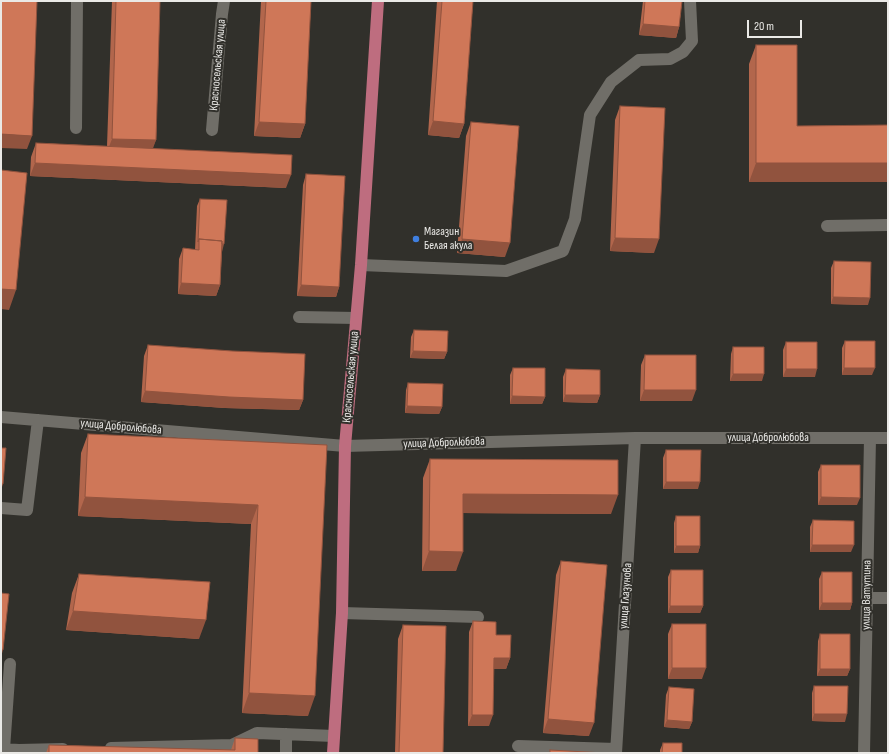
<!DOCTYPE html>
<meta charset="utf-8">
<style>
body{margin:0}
#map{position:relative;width:889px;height:754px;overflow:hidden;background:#31302b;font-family:"Sofia Sans Condensed",sans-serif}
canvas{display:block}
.frame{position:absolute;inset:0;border:2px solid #eae9e6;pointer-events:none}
.scale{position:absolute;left:747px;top:20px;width:55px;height:18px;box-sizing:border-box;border:2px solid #eae9e6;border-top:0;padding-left:5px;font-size:12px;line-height:14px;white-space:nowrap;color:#eae9e6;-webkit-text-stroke:3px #31302b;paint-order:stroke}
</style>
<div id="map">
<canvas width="889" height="754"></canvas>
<div class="frame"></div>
<div class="scale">20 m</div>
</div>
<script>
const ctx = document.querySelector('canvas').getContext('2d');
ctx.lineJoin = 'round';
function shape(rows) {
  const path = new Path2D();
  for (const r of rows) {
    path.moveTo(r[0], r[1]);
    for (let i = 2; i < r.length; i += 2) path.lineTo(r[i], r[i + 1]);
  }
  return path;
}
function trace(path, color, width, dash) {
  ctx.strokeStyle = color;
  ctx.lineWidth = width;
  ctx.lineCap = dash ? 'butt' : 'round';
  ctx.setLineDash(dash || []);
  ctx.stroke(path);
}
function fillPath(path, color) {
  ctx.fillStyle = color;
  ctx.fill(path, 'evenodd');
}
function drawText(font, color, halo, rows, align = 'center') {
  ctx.font = font + ' "Sofia Sans Condensed",sans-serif';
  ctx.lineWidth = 4;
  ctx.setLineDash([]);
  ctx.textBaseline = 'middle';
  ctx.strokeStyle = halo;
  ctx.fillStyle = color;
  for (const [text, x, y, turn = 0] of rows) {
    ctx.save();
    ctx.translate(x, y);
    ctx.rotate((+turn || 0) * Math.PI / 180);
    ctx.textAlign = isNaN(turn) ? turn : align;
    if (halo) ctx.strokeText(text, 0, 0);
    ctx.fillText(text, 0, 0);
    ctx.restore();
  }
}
trace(shape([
 [76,128,77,1],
 [212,130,222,14,224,1],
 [827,226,888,225],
 [361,265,506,271,563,251,575,219,590,115,611,82,639,60,670,59,683,52,692,41,690,1],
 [299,317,356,318],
 [1,417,345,446,635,438,888,438],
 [1,508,27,510,38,420],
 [867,598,888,598],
 [342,613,478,617],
 [518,746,616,749],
 [111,748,232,745,257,733,334,736],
 [1,749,19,750,63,749],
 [4,749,10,664],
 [286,753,286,734],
 [616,753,635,438],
 [864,753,870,438]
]), '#706e68', 12);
trace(shape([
 [333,753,342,613,345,446,361,265,378,1]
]), '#be6d7f', 12);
fillPath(shape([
 [112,1,160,1,156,140,152,148,286,188,30,176,31,157,36,143,107,146],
 [261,1,311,1,305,124,300,138,254,136],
 [437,1,473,1,464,124,459,138,428,135],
 [643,1,682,1,679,27,676,38,639,35],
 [887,1,888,1,888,11,887,11],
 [756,45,797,126,888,182,749,182,749,64],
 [620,106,654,253,610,251,615,120],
 [471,122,505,257,457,253,466,136],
 [306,174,339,287,336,297,297,296,303,185],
 [200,199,222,251,220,285,216,296,178,294,179,259,183,248,195,250,197,206],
 [834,261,868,305,831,304,831,268],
 [414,330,447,352,444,359,410,358,411,337],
 [845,341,872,375,842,375,842,348],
 [786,342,815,377,783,377,783,350],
 [148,345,303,400,299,410,225,408,141,402,144,356],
 [733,347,762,381,730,381,731,354],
 [645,355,692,401,640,401,641,365],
 [513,368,545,397,542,404,510,404,510,375],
 [566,369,600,395,597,403,563,402,563,377],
 [408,383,442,407,439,414,405,413,406,390],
 [88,434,327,445,308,716,242,713,251,524,78,516,81,453],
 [666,450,698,489,663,489,663,458],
 [430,459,611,514,463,513,456,571,422,571,423,478],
 [821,465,857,505,818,505,818,472],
 [676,516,700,546,698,553,674,553,674,523],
 [813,520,851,552,810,552,810,527],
 [561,561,589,736,543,733,556,575],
 [671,570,703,606,700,613,668,613,668,577],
 [822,572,852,603,850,610,819,610,819,579],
 [79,574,199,639,66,630,72,593],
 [473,621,496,635,510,658,506,669,493,669,489,726,468,726,469,632],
 [672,624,702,679,668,679,668,634],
 [403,625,443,753,395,753,398,639],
 [820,634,850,669,847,676,817,676,818,641],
 [814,686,845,722,812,721,812,693],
 [669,687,692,722,689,729,664,727,666,695],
 [235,738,258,753,46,753,49,745,231,750],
 [663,743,682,753,660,753,660,750]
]), '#b2664c');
fillPath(shape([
 [643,24,679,27,676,38,639,35],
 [433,121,464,124,459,138,428,135],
 [259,122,305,124,300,138,254,136],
 [1,134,32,136,27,149,1,148],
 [112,139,156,140,151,154,107,152],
 [35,163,291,175,286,188,30,176],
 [756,163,888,163,888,182,749,182],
 [615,238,659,239,654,253,610,251],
 [462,239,510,243,505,257,457,253],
 [199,242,224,244,222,252],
 [181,283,220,285,216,296,178,294],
 [301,285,339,287,336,297,297,296],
 [1,289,16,290,9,310,1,309],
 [833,297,870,298,868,305,831,304],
 [413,351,447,352,444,359,410,358],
 [844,368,875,368,872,375,842,375],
 [786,369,817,369,815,377,783,377],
 [733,374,764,374,762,381,730,381],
 [644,390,696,390,692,401,640,401],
 [145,391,303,400,299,410,225,408,141,402],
 [565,395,600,395,597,403,563,402],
 [512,396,545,397,542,404,510,404],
 [407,406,442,407,439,414,405,413],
 [666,482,700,482,698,489,663,489],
 [1,484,3,484,1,490],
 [463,494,618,495,611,514,456,513],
 [85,497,258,505,251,524,78,516],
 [821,497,860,498,857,505,818,505],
 [812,545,854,545,851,552,810,552],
 [676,546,700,546,698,553,674,553],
 [429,551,463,552,456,571,422,571],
 [822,603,852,603,850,610,819,610],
 [670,606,703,606,700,613,668,613],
 [73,611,206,620,199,639,66,630],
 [1,650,3,650,1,657],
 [494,658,510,658,506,669,490,669],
 [672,668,706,668,702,679,668,679],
 [820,669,850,669,847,676,817,676],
 [249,693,315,696,308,716,242,713],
 [814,714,847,714,845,722,812,721],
 [472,715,493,715,489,726,468,726],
 [548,719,594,723,589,736,543,733],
 [667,720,692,722,689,729,664,727]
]), '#91533e');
const building = shape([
 [1,1,37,1,32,136,1,134,1,1],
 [116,1,160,1,156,140,112,139,116,1],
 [266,1,311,1,305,124,259,122,266,1],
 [442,1,473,1,464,124,433,121,442,1],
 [645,1,682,1,679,27,643,24,645,1],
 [756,45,797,45,797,126,888,125,888,163,756,163,756,45],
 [620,106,665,108,659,239,615,238,620,106],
 [471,122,519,126,510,243,462,239,471,122],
 [36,143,292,155,291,175,35,163,36,143],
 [1,170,27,173,16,290,1,289,1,170],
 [306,174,345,176,339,287,301,285,306,174],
 [200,199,227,200,224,244,222,244,222,241,199,239,198,242,200,199],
 [199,239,222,241,220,285,181,283,183,248,199,250,199,239],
 [834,261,871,262,870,298,833,297,834,261],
 [414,330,448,331,447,352,413,351,414,330],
 [845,341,875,341,875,368,844,368,845,341],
 [786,342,817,342,817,369,786,369,786,342],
 [148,345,232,351,305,354,303,400,229,397,145,391,148,345],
 [733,347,764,347,764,374,733,374,733,347],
 [645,355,696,355,696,390,644,390,645,355],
 [513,368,545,368,545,397,512,396,513,368],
 [566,369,600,370,600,395,565,395,566,369],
 [408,383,443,384,442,407,407,406,408,383],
 [88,434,327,445,315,696,249,693,258,505,85,497,88,434],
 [1,448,6,448,3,484,1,484,1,448],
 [666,450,701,450,700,482,666,482,666,450],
 [430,459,618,460,618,495,463,494,463,552,429,551,430,459],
 [821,465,860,465,860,498,821,497,821,465],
 [676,516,700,516,700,546,676,546,676,516],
 [813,520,854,521,854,545,812,545,813,520],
 [561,561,607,565,594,723,548,719,561,561],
 [671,570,703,570,703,606,670,606,671,570],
 [822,572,852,572,852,603,822,603,822,572],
 [79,574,210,582,206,620,73,611,79,574],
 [1,593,9,594,3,650,1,650,1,593],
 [473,621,496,622,496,635,511,635,510,658,494,658,493,715,472,715,473,621],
 [672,624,706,624,706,668,672,668,672,624],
 [403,625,446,626,443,753,399,753,403,625],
 [820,634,850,634,850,669,820,669,820,634],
 [814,686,848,686,847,714,814,714,814,686],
 [669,687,694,689,692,722,667,720,669,687],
 [235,738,258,739,258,753,49,753,49,745,235,750,235,738],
 [663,743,682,743,682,753,662,753,663,743],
 [550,750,604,753,550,753,550,750]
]);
fillPath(building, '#cf7758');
trace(building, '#91533e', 1);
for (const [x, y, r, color] of [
 [416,239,4,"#3f7fe0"]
]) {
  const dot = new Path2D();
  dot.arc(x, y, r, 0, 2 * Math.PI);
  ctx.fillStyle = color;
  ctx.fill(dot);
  trace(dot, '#31302b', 1.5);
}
drawText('12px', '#eae9e6', '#31302b', [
 ["Красносельская улица",218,65,-85],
 ["Красносельская улица",351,377,-85],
 ["улица Добролюбова",121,427,5],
 ["улица Добролюбова",768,438],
 ["улица Добролюбова",444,443,-2],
 ["улица Ватутина",867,595,-89],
 ["улица Глазунова",626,596,-86]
]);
drawText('12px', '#eae9e6', '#31302b', [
 ["Магазин",424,232],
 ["Белая акула",424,246]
], 'left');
</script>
